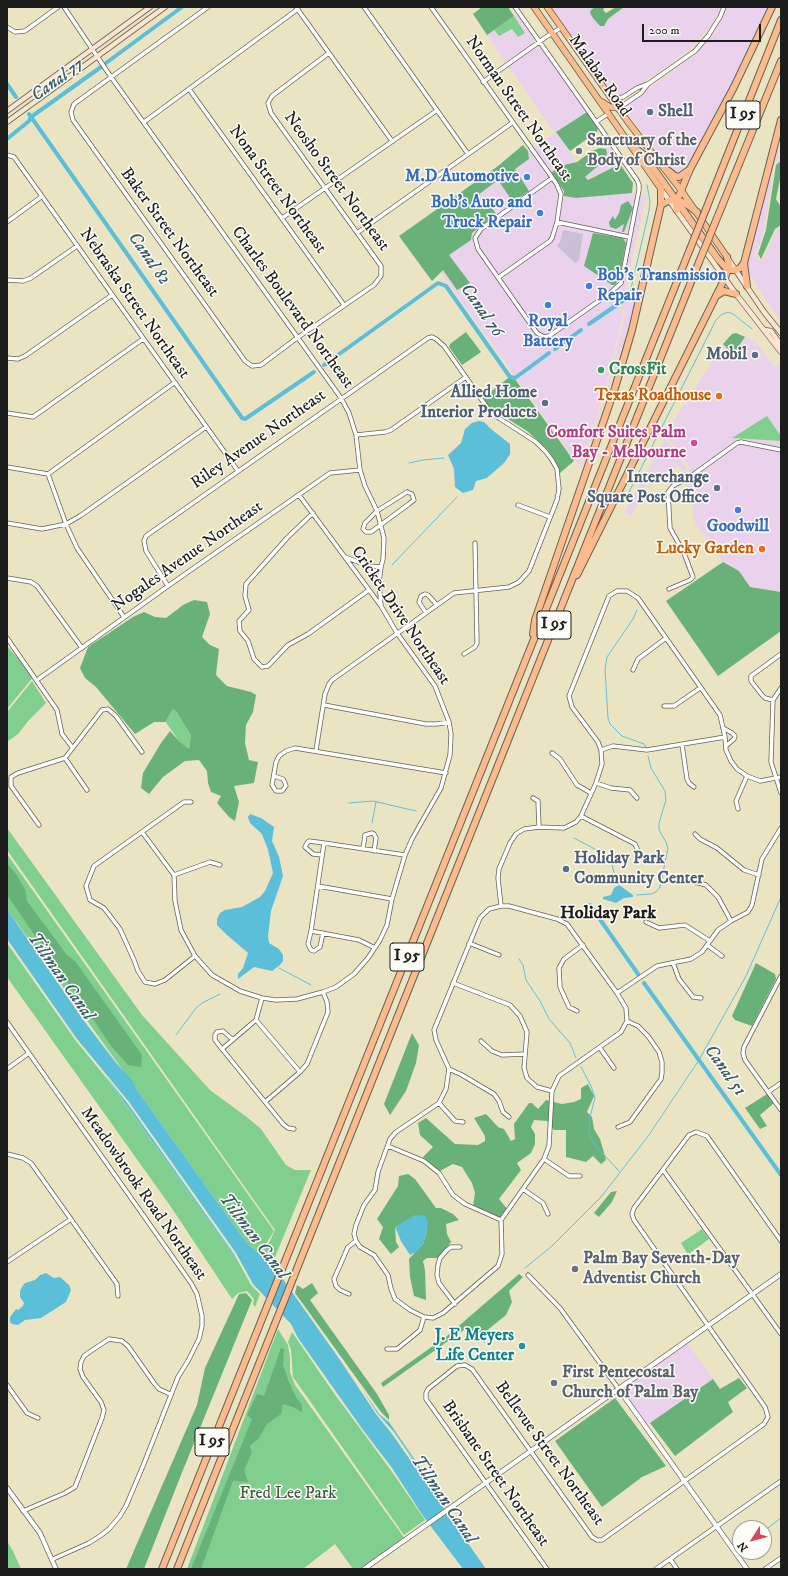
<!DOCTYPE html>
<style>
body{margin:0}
#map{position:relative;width:788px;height:1576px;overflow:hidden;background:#ebe4c3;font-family:"IM FELL DW Pica",serif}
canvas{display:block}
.frame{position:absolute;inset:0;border:8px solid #1c1c1c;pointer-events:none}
.north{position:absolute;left:732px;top:1520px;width:40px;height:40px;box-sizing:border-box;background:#fdfcf7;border:1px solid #a3a29f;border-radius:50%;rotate:234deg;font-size:11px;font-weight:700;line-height:16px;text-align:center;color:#1c1c1c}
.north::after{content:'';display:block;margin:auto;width:14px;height:18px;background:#d1495b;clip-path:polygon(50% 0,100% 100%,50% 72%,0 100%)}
.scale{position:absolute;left:642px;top:24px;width:119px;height:18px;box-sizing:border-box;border:2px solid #1c1c1c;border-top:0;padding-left:5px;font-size:12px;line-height:14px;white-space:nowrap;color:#1c1c1c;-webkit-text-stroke:3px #fdfcf7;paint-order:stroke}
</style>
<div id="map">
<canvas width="788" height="1576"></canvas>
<div class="frame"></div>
<div class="north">N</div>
<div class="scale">200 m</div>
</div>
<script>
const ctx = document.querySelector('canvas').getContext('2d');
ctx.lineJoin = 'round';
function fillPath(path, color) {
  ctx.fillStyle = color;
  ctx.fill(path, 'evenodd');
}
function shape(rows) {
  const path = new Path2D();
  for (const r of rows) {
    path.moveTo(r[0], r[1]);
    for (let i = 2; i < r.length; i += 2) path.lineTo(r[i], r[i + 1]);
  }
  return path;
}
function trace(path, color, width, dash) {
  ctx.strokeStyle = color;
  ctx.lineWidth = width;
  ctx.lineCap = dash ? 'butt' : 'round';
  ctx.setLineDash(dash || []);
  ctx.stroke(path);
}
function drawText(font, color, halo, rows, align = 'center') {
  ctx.font = font + ' "IM FELL DW Pica",serif';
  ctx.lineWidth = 3;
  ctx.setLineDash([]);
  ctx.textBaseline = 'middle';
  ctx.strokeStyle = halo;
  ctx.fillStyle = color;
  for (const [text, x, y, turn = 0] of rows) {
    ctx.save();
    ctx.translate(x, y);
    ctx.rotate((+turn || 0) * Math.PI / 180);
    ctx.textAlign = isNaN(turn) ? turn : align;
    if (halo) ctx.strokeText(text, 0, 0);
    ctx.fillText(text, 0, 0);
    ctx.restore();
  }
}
fillPath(shape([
 [552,7,595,7,591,10,600,25,623,7,722,7,711,26,692,48,656,74,623,95,620,96,612,94],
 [727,7,770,7,702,145,697,150,689,167,679,174,674,172,627,113,626,110,628,104,694,55,715,31],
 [518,14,534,37,534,40,533,43,506,63,487,35],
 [537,46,544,50,587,112,556,132,577,162,569,163,551,173,564,191,564,196,576,198,632,193,646,197,621,308,623,314,605,390,580,467,416,238,529,159,528,151,555,133,508,66],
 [781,128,778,147,781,153,781,161,778,160,774,165,764,230,756,254,759,260,762,261,777,230,781,227,781,321,762,295,747,269,757,220],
 [611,146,623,163,587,180,585,177,607,153,606,149],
 [627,290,636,302,611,383,582,470,581,468,607,390,625,314,623,308],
 [736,333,756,342,774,367,780,363,781,364,781,436,767,416,732,438,781,441,781,592,750,587,739,571,723,562,695,523,690,491,682,474,690,468,665,434,726,341,732,334],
 [665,438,687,468,683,471,678,466,661,478,648,478,632,516,624,512],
 [687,1343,713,1379,647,1425,624,1394,625,1388,627,1386]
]), '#ead1ec');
fillPath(shape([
 [563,230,583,234,579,260,575,263,557,246,560,242]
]), '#cabfd6');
fillPath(shape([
 [514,16,525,33,518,37,512,29,499,36,494,30],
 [767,416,781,436,781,441,732,438],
 [7,646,34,676,7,709],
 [32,681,46,703,29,720,18,734,7,742,7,712],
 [173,709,177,713,191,735,189,749,179,741,165,721],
 [7,828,142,1015,210,1090,248,1118,261,1129,286,1165,295,1170,311,1170,273,1262,263,1249,268,1245,275,1230,7,850],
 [7,854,274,1231,266,1244,257,1252,246,1242,7,909],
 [7,943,76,1041,108,1080,239,1263,251,1285,260,1294,255,1307,253,1304,254,1299,247,1291,238,1293,232,1299,171,1207,7,977],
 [702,1229,709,1239,690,1253,687,1253,681,1243],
 [278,1329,288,1345,290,1357,290,1372,295,1385,405,1539,363,1569,353,1569,335,1544,303,1569,187,1569],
 [292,1332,333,1392,390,1469,425,1520,404,1535,293,1377,291,1350,288,1342],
 [7,1541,13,1551,21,1569,7,1569]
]), '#81cf8f');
fillPath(shape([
 [482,7,508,7,514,16,487,35,473,14],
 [595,7,605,7,603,10,606,13,616,7,624,7,608,19,604,26,600,26,593,18,590,13,591,10],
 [587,112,598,128,597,132,570,151,556,132],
 [523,145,528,151,529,159,515,169,529,191,513,202,498,180,474,198,484,209,492,208,496,214,472,233,471,240,449,255,470,283,457,290,443,270,432,281,399,236,498,166],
 [600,148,606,149,607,153,605,160,585,177,588,180,620,164,633,183,632,193,576,198,564,196,564,191,551,173,560,166,577,162,592,151],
 [779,162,781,164,781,174,776,199,781,207,781,225,775,229,761,259,758,254,766,230,776,165],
 [628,201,633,208,624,232,622,232,624,224,616,229,610,227,609,222,613,216,615,220,619,213,621,205],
 [593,233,623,238,626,243,619,279,615,285,612,285,584,266],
 [466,332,481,352,462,365,449,347,450,344],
 [736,333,745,337,733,354,723,344,732,334],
 [512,375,574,461,560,473,554,459,548,450,527,431,489,407,483,398],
 [723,562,739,571,750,587,781,592,781,631,718,676,666,601],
 [194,600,207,602,210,614,202,637,210,645,219,649,216,675,227,686,251,692,256,695,253,712,246,725,245,743,249,760,258,762,254,783,234,786,239,802,235,821,229,817,217,803,221,796,211,792,208,783,207,771,199,760,185,761,163,777,149,794,141,788,143,773,161,743,170,731,179,741,189,749,191,735,177,713,173,709,165,722,154,722,135,734,96,687,85,678,80,668,88,647,133,617,144,612,155,617,166,618,183,605],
 [7,863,16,874,25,889,27,901,67,955,75,961,142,1055,141,1067,128,1065,112,1047,7,895],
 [756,963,775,974,776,979,752,1026,735,1020,732,1016],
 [412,1033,419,1045,416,1063,406,1091,390,1115,384,1104],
 [588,1084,594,1096,587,1112,592,1117,594,1129,600,1139,606,1160,601,1164,593,1156,586,1162,566,1157,566,1130,554,1130,547,1121,534,1120,531,1127,535,1134,535,1144,531,1153,517,1163,521,1170,499,1199,508,1210,501,1219,473,1206,475,1193,472,1183,462,1167,453,1164,440,1171,423,1157,433,1147,420,1135,418,1123,426,1118,455,1144,478,1145,485,1141,485,1136,474,1118,486,1114,498,1127,504,1129,511,1141,515,1139,514,1124,529,1103,532,1103,538,1109,546,1100,562,1104,574,1102,581,1099,581,1088],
 [767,1094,774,1103,760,1115,767,1126,760,1129,745,1108],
 [408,1174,415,1179,436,1208,441,1208,453,1214,459,1220,446,1224,447,1234,451,1242,440,1258,427,1258,423,1261,425,1270,426,1300,414,1296,410,1277,409,1259,423,1244,427,1231,395,1227,396,1242,399,1247,391,1254,379,1239,383,1227,377,1219,398,1186,399,1176],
 [617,1191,612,1202,599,1217,594,1213,611,1192],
 [519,1274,523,1277,509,1291,512,1302,506,1315,485,1332,485,1343,468,1327,383,1387,381,1383,447,1336],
 [312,1283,318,1293,310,1300,377,1394,389,1415,389,1420,381,1412,295,1293,297,1285,303,1289],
 [246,1293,252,1300,181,1475,144,1569,126,1569,197,1405,205,1368,239,1294],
 [281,1348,284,1349,283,1365,289,1382,296,1397,302,1405,302,1412,293,1407,283,1404,281,1414,267,1424,259,1438,250,1446,252,1453,244,1470,248,1482,233,1481,201,1569,191,1569,252,1419,247,1415,257,1394,264,1396],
 [739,1378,747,1388,728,1402,733,1412,675,1456,650,1423,713,1379,720,1389],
 [615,1398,666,1466,642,1477,602,1507,555,1441]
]), '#68b27a');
fillPath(shape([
 [479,421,484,422,491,429,510,444,510,454,505,462,487,478,476,481,473,490,463,493,455,487,454,469,448,455,461,443,465,429,472,423],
 [250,814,261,818,274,827,272,841,279,857,283,876,271,911,268,936,269,943,279,949,283,955,283,961,280,965,272,971,254,967,238,979,238,974,243,968,248,953,227,935,217,925,217,919,220,913,225,910,242,907,260,897,265,891,273,873,268,850,262,834,250,823,248,817],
 [619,885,633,895,633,897,624,898,616,903,603,899,603,897,611,895,614,888],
 [7,909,84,1021,117,1064,131,1079,137,1090,246,1242,257,1252,262,1252,266,1255,340,1360,376,1414,392,1434,486,1569,463,1569,423,1516,392,1468,363,1430,298,1338,291,1324,253,1284,236,1253,129,1102,77,1039,7,939],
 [104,1074,128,1104,234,1254,239,1263],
 [415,1215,425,1216,428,1222,427,1231,423,1244,416,1252,410,1255,401,1241,395,1227],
 [46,1273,54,1278,60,1277,69,1285,71,1290,66,1302,41,1318,25,1320,18,1325,12,1324,10,1322,10,1317,16,1309,18,1310,23,1306,24,1303,20,1297,20,1291,22,1287,25,1283,35,1280,40,1275],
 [362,1389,379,1414,389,1422,447,1507,446,1508,394,1432,377,1413]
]), '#5cbfda');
trace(shape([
 [624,300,629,297,649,211,650,201,647,185],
 [409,463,423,460,444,458],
 [628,494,716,320,721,315,728,312,733,314,752,329],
 [392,565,457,497],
 [637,610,633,619,607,657,605,669,608,718,610,724,622,736,644,744,646,747],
 [349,803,373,801,416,811],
 [372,823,376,802],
 [574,838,608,856,610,859],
 [611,862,618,885],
 [637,895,651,894,656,892,660,887,668,848,666,842,659,830,659,823,666,800,665,791,651,768,648,756],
 [519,959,523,965,526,980,540,1001,549,1019,570,1043,576,1058],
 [279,968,311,985],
 [176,1035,196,1008,202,1003,220,994],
 [581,1067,591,1086,595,1098,590,1117,589,1135,595,1145,619,1171],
 [525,1268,552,1246,601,1197,649,1135,699,1060,746,976,781,897],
 [764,1531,781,1518]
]), '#5cbfda', 1);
trace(shape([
 [106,63,182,7],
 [7,84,16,97],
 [29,114,242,418,245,419,314,372],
 [7,139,29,121,31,117,101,67],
 [589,324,624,300],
 [555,349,581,330],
 [324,365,438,283,446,286,510,377,515,378,549,353],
 [590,905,638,974],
 [644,983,781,1175]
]), '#5cbfda', 4);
const minor = shape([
 [64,7,111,77,341,398,349,413,356,435,360,470,365,486,377,511,384,538,383,559,381,567,379,583,381,605],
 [208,7,74,104,71,112,73,120,245,361,252,366,261,365,297,338,374,285,381,276,381,266,271,113,268,103,272,96,329,53],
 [296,7,392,141],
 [364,7,468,154],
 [431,7,556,183,561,194,557,222,552,238,550,241,499,277],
 [515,7,637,180,639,185,639,190,621,283,610,293,549,336,544,337,537,333,520,309,478,249,475,238,481,229,552,178],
 [7,27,15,32,25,31,58,7],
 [483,82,546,37,562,27],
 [189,89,344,305],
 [612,99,623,97,637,88,647,84],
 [619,108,641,93,648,84,695,51,708,36,720,17,724,7],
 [144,122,298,9],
 [596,122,609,113],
 [7,155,14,157,238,471],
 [282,218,436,111],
 [7,222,41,197],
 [557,222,629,237],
 [357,233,512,123],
 [7,280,23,281,31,278,77,246],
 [7,358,18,359,25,356,112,295],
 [7,413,33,417,143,339],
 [356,435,385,432,391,430,466,377],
 [7,467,48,474,174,383],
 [48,474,66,524,77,548,124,617],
 [407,492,412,494,414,500,409,504,371,532,366,532,363,529,365,523,377,511,407,492],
 [518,505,550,517],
 [313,513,287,538,246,584,245,596,249,610,239,621,240,631,248,641,254,659,262,667,268,666,288,645,308,634,369,590],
 [7,523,42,529,66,524,80,516,206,427],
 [345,557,369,566,381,567],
 [7,578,31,582,37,586,82,648],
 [168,586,146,551,144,541,146,536,428,338,432,337,436,339,444,346,491,413,536,442,546,452,552,460,557,469,559,489,557,500,529,571,519,582,509,587,454,593,332,680,329,684,325,694,316,750],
 [669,589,690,580,693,577,684,553,670,528,668,492,673,486,694,474,737,443,741,442,781,450],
 [426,613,419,602,421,596,425,594,428,595,437,605],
 [7,638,57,710,62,734,72,747],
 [464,654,475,647,477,643,475,543],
 [633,670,638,659,666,638],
 [37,680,168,586,330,473,360,470],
 [781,688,773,700,771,762,781,793],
 [773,700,765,698,762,695,751,681,751,676,781,654],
 [324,705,426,724,437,724,449,722],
 [664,706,674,706,700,688],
 [723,728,732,733,735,736,734,739,726,746],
 [682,745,687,779,689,783,694,787],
 [601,750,613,746,647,750,725,737],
 [552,753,560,759,577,785,591,793],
 [65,758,87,790],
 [274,776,283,779,285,783,286,786,282,791,276,791,272,785,276,762,279,756,286,751,295,748,446,773],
 [596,783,611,788,630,790,637,798],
 [533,798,538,801,539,827],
 [191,802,184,802,94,866,86,886,90,900,104,908,120,929,134,960,138,971,145,982,155,984,165,980,195,956],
 [738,809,736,801,747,776],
 [581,816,635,844,639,853],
 [39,825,11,786,11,777,18,773,65,758,102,710,108,709,116,716,142,752],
 [142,832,174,875,175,901,181,930,195,956,212,975,240,991,262,998,276,1000,297,999,323,992,336,987,354,974,368,958,380,940,387,925,392,899,405,855,412,839,441,788,450,755,451,734,449,722,435,686,397,633,381,606,299,495],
 [695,834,700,839,717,848,744,870,759,875],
 [363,849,365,835,372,833,374,834,376,838,374,851],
 [322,855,313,854,305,847,307,843,309,841,324,843],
 [174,875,210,862,220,865],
 [695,882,706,885,718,897,731,921],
 [318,886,392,899],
 [501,906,509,906,557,919,567,924,617,993,626,1008,627,1021,621,1032,559,1076,552,1091,549,1146,544,1159,501,1220,502,1254,498,1266,443,1313,433,1318,424,1317,410,1310,395,1299,391,1289,388,1275,374,1255,360,1247,356,1241,354,1234,356,1225,364,1205,375,1190,378,1172,390,1139,396,1132,439,1103,446,1089,449,1069,436,1040,434,1030,480,918,489,909,501,906,498,878,499,869,510,843,516,834,524,829,539,827,564,828,576,822,581,816,596,783,602,764,601,750,598,742,572,707,569,696,609,596,617,591,627,591,638,598,720,715,725,737,726,750,731,761,737,769,747,776,760,781,781,777],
 [646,922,659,928,685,925,710,941],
 [311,931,308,944,311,950,314,951,320,947,323,933],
 [469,943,499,955],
 [707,945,722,956],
 [375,948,359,940,311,931,324,843,405,855],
 [673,963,679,979,693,997,701,998],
 [781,976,744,1047,743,1053,745,1060,781,1110],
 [453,983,510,1005,520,1016,527,1032,524,1068,527,1078,537,1087,552,1091],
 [617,993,657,966,691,959,702,952,718,930,731,921,748,912,752,905,762,859,781,828],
 [262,998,256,1020,300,1072],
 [577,1011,569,1007,560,987,559,968,564,959,583,945],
 [256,1020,222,1049,283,1124,288,1128,294,1129],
 [7,1022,191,1283,197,1294,202,1316,202,1326,199,1339,188,1361,178,1377,143,1466,126,1506,120,1516,109,1529,100,1536,89,1543,53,1559],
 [481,1041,492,1051,502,1055,525,1054],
 [600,1048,614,1068],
 [222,1049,215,1040,215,1035,217,1032,223,1031,233,1040],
 [7,1069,29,1053],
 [449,1069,462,1075,494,1094,499,1101,503,1112,509,1117],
 [768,1092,781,1083],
 [265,1102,300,1072,307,1064,328,1012,327,1002,323,992],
 [439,1103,455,1121,463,1122],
 [618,1127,630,1122,661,1079,662,1073,662,1062,659,1052,648,1036,638,1026,627,1021],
 [388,1146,424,1161,439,1173,453,1195,465,1204,501,1220],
 [7,1154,23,1158,31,1163,36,1170,117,1284,118,1296],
 [544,1159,569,1176,580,1176],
 [663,1170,781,1334],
 [523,1189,543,1203,548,1214],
 [7,1262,71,1219],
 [528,1275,560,1308,618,1388],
 [349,1294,340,1290,336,1286,334,1279,348,1247,356,1241],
 [455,1304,439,1283,437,1275,438,1265,440,1258,447,1250,451,1247,460,1247],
 [387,1349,397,1349,413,1336,420,1330,424,1317],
 [7,1385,27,1413,38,1418],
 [23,1511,65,1493,75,1487,102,1418,104,1410,101,1402,83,1377,80,1369,81,1362,84,1356,91,1351,109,1339,122,1341,128,1346,154,1383,159,1389,170,1394],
 [670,1559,677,1569],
 [547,1569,426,1399,426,1393,428,1389,457,1366,465,1365,472,1369,592,1537,597,1540,602,1540,764,1424,768,1417,765,1407,634,1220,632,1214,634,1208,689,1135,696,1132,707,1136,781,1241],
 [656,1569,781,1481],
 [765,1569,781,1558]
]);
const tertiary = shape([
 [618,1388,747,1569],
 [7,1488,40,1533,56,1569],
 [364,1569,781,1274]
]);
const secondary = shape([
 [7,111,150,7],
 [7,122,165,7],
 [661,189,736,294,781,352],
 [728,259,764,312,781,333],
 [765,330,771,331,781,345]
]);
const primary = shape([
 [534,7,661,189],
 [547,7,628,122,681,190,727,257],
 [602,102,610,107,619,108]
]);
const motorway = shape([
 [629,143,644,155,718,259,728,270,736,270,740,268,744,263],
 [666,169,675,176,679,177,689,170],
 [661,205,670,200,677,200,685,203,697,212],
 [706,209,781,20],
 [677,210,676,203,690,169,734,87,772,7],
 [715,223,781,61],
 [747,286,744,263,781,120],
 [716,296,724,291,736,294],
 [577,575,725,278,729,265,727,257],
 [533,634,535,620,615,388,632,330,661,205,661,189],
 [162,1569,690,249],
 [177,1569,699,262]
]);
trace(minor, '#646256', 5);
trace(tertiary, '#646256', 5.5);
trace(secondary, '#646256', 6);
trace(primary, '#646256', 7);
trace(motorway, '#646256', 8);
trace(minor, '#fff', 3.5);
trace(tertiary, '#fff', 4);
trace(secondary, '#fde4d1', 4.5);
trace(primary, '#fbbb8c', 5.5);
trace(motorway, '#fbbb8c', 6);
const motorwayBridge = shape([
 [690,249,706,209],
 [699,262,715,223]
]);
trace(motorwayBridge, '#646256', 8, []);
trace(motorwayBridge, '#fbbb8c', 6);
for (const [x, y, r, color] of [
 [650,112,4,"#5c6f8a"],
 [579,151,4,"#6b7280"],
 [527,177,4,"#3f7fe0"],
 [540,213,4,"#3f7fe0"],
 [589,286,4,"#3f7fe0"],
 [548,305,4,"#3f7fe0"],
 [755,355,4,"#5c6f8a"],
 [601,370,4,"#2e9e5b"],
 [719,396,4,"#e8710a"],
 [545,403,4,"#5c6f8a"],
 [694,443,4,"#d1479c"],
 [717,488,4,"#5c6f8a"],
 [738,510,4,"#3f7fe0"],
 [762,549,4,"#e8710a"],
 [566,869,4,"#5c6f8a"],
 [575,1269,4,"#6b7280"],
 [522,1346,4,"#0f9aa8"],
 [554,1383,4,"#6b7280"]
]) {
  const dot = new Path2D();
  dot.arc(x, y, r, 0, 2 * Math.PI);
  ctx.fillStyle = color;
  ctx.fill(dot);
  trace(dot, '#fdfcf7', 1.5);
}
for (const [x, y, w] of [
 [743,115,34],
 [554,625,34],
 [407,957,34],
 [212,1442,34]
]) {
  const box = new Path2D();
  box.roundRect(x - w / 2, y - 14, w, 28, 3);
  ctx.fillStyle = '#fdfcf7';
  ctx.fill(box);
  trace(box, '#1c1c1c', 1);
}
drawText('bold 16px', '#1c1c1c', null, [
 ["I 95",743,115],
 ["I 95",554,625],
 ["I 95",407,957],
 ["I 95",212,1442]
]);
drawText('17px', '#1c1c1c', '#fdfcf7', [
 ["Malabar Road",599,76,55],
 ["Norman Street Northeast",518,109,55],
 ["Neosho Street Northeast",336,182,54],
 ["Nona Street Northeast",277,190,54],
 ["Baker Street Northeast",169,233,54],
 ["Nebraska Street Northeast",134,304,55],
 ["Charles Boulevard Northeast",292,308,54],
 ["Riley Avenue Northeast",259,440,-35],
 ["Nogales Avenue Northeast",188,557,-35],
 ["Cricket Drive Northeast",400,616,56],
 ["Meadowbrook Road Northeast",143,1194,55],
 ["Bellevue Street Northeast",549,1454,54],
 ["Brisbane Street Northeast",495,1474,55]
]);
drawText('bold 17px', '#4e5e75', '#fdfcf7', [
 ["Shell",658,112,"left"],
 ["Mobil",747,355],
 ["Allied Home",537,393],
 ["Interior Products",537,413],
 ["Interchange",709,478],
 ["Square Post Office",709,498],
 ["Holiday Park",574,859,"left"],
 ["Community Center",574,879,"left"]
], 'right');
drawText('bold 17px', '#5b616d', '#fdfcf7', [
 ["Sanctuary of the",587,141],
 ["Body of Christ",587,161],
 ["Palm Bay Seventh-Day",583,1259],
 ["Adventist Church",583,1279],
 ["First Pentecostal",562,1373],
 ["Church of Palm Bay",562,1393]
], 'left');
drawText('bold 17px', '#366cbe', '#fdfcf7', [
 ["M.D Automotive",519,177],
 ["Bob's Auto and",532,203],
 ["Truck Repair",532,223],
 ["Bob's Transmission",597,276,"left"],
 ["Repair",597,296,"left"],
 ["Royal",548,322,"center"],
 ["Battery",548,342,"center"],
 ["Goodwill",738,527,"center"]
], 'right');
drawText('bold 17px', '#27864d', '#fdfcf7', [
 ["CrossFit",609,370]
], 'left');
drawText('bold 17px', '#c56008', '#fdfcf7', [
 ["Texas Roadhouse",711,396],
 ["Lucky Garden",754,549]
], 'right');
drawText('bold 17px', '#b23c85', '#fdfcf7', [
 ["Comfort Suites Palm",686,433],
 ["Bay - Melbourne",686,453]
], 'right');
drawText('bold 17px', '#0d838f', '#fdfcf7', [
 ["J. E Meyers",514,1336],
 ["Life Center",514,1356]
], 'right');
drawText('17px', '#3f5b44', '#fdfcf7', [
 ["Fred Lee Park",288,1494]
]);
drawText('italic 18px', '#365d68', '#fdfcf7', [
 ["Canal 77",58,81,-36],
 ["Canal 82",148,259,55],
 ["Canal 76",481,311,55],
 ["Tillman Canal",60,977,55],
 ["Canal 51",724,1071,55],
 ["Tillman Canal",253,1237,53],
 ["Tillman Canal",443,1500,56]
]);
drawText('bold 18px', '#1c1c1c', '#fdfcf7', [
 ["Holiday Park",608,914]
]);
</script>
